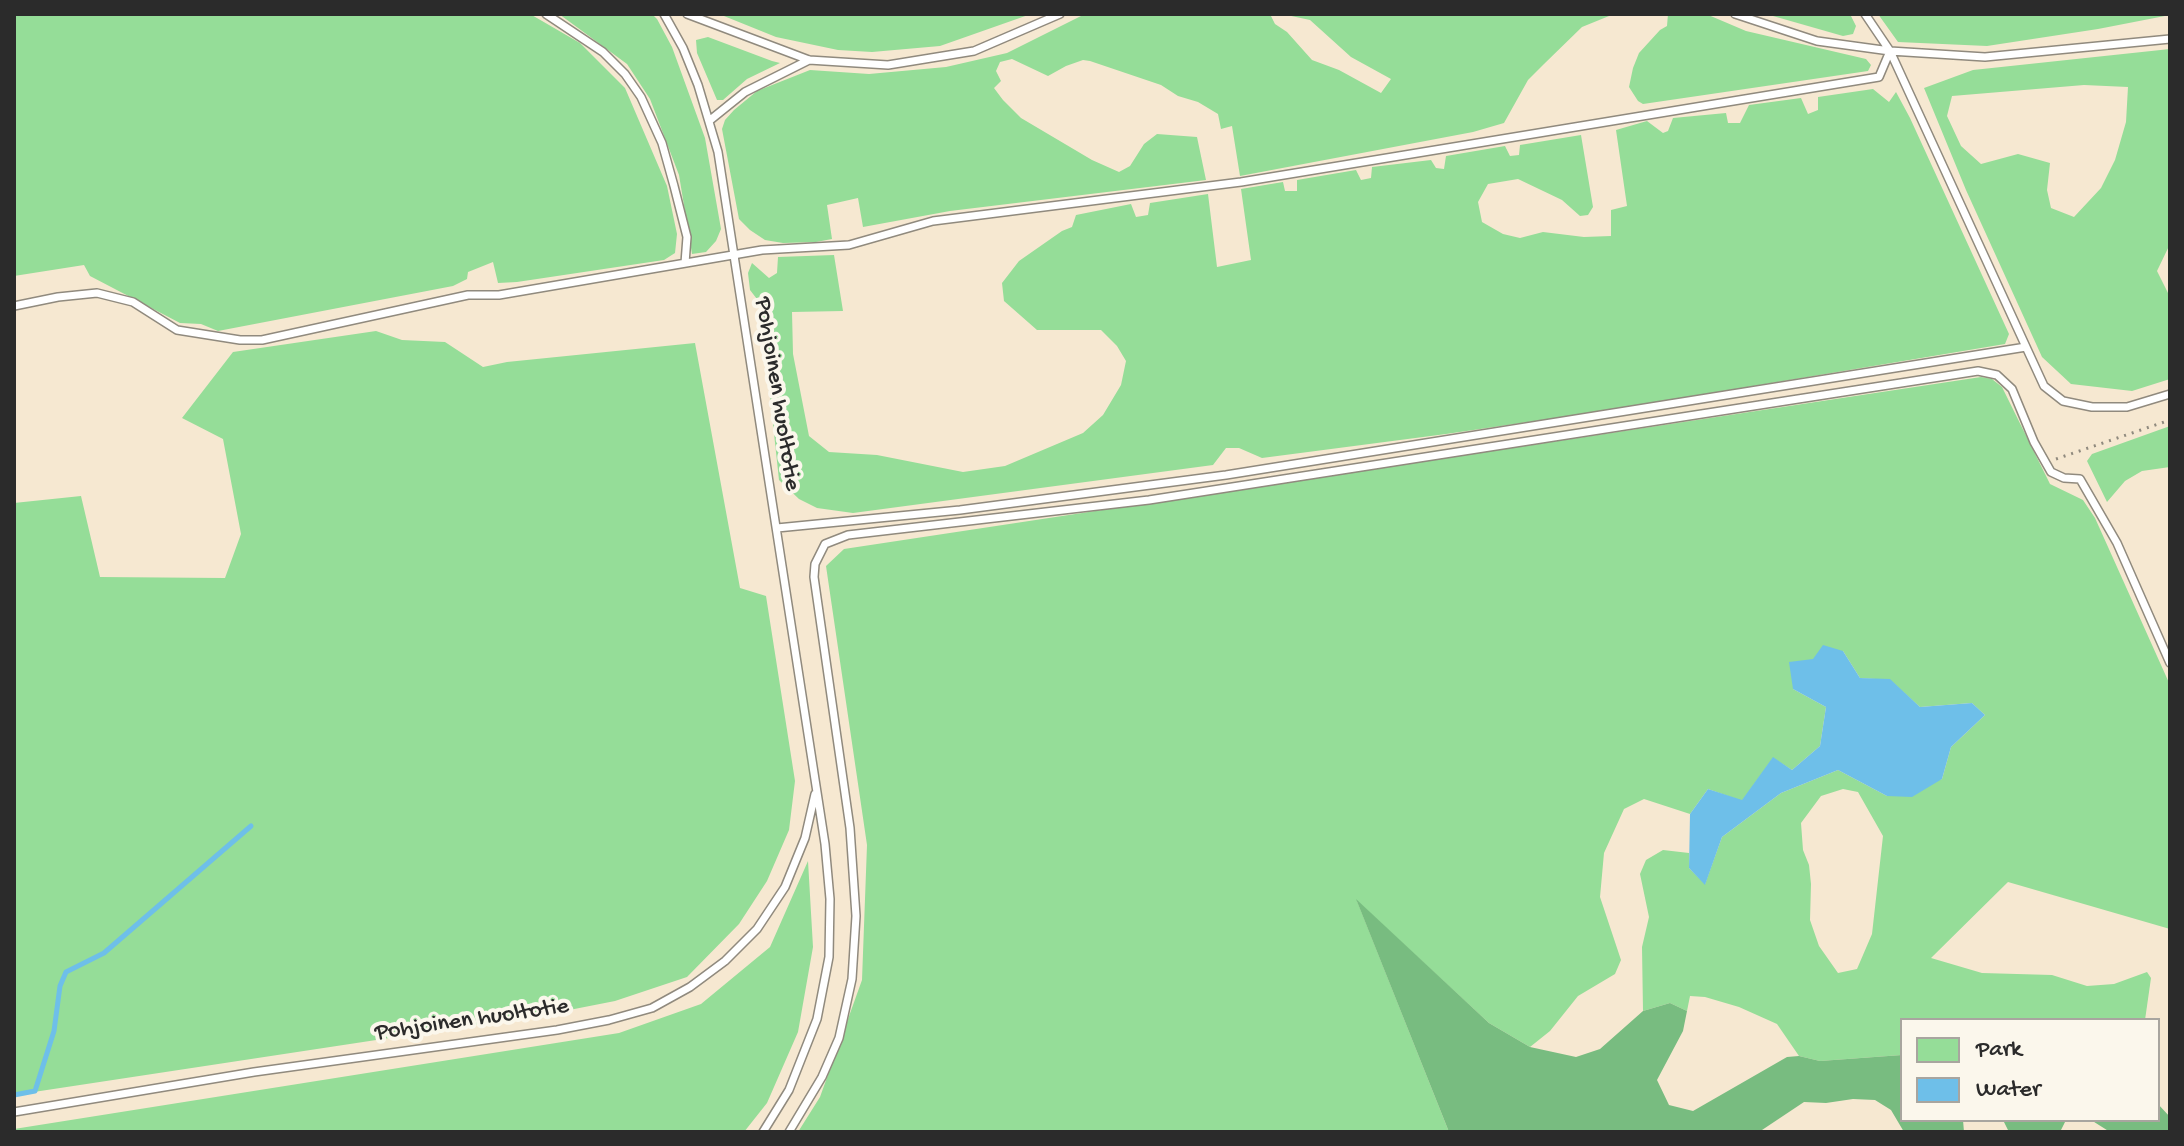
<!DOCTYPE html>
<style>
body{margin:0}
#map{position:relative;width:2184px;height:1146px;overflow:hidden;background:#f6e8d1;font-family:"Gochi Hand",sans-serif}
canvas{display:block}
.frame{position:absolute;inset:0;border:16px solid #2b2b2b;pointer-events:none}
.legend{position:absolute;left:1900px;top:1018px;width:260px;height:104px;box-sizing:border-box;background:#fbf7ec;border:2px solid #a8a59f;margin:0;padding:10px 14px;list-style:none;font-size:24px;color:#2b2b2b}
.legend li{display:flex;align-items:center;gap:16px;height:40px}
.legend b{width:40px;border:2px solid #a8a59f}
</style>
<div id="map">
<canvas width="2184" height="1146"></canvas>
<div class="frame"></div>
<ul class="legend">
<li><b style="height:22px;background:#95dd98"></b>Park</li>
<li><b style="height:22px;background:#6ebfe9"></b>Water</li>
</ul>
</div>
<script>
const ctx = document.querySelector('canvas').getContext('2d');
ctx.lineJoin = 'round';
function fillPath(path, color) {
  ctx.fillStyle = color;
  ctx.fill(path, 'evenodd');
}
function shape(rows) {
  const path = new Path2D();
  for (const r of rows) {
    path.moveTo(r[0], r[1]);
    for (let i = 2; i < r.length; i += 2) path.lineTo(r[i], r[i + 1]);
  }
  return path;
}
function trace(path, color, width, dash) {
  ctx.strokeStyle = color;
  ctx.lineWidth = width;
  ctx.lineCap = dash ? 'butt' : 'round';
  ctx.setLineDash(dash || []);
  ctx.stroke(path);
}
function drawText(font, color, halo, rows, align = 'center') {
  ctx.font = font + ' "Gochi Hand",sans-serif';
  ctx.lineWidth = 8;
  ctx.setLineDash([]);
  ctx.textBaseline = 'middle';
  ctx.strokeStyle = halo;
  ctx.fillStyle = color;
  for (const [text, x, y, turn = 0] of rows) {
    ctx.save();
    ctx.translate(x, y);
    ctx.rotate((+turn || 0) * Math.PI / 180);
    ctx.textAlign = isNaN(turn) ? turn : align;
    if (halo) ctx.strokeText(text, 0, 0);
    ctx.fillText(text, 0, 0);
    ctx.restore();
  }
}
fillPath(shape([
 [14,14,530,14,580,43,625,88,667,186,677,234,675,253,664,260,517,282,498,283,493,262,468,272,467,279,453,286,218,331,201,324,180,323,90,276,84,265,14,276],
 [559,14,652,14,657,19,672,47,705,138,721,229,716,241,706,252,692,254,679,175,650,99,627,64],
 [719,14,1031,14,940,46,872,52,838,50,776,37],
 [1085,14,1270,14,1275,24,1287,32,1312,60,1339,70,1381,93,1391,79,1351,57,1310,20,1282,14,1614,14,1582,27,1544,64,1528,80,1504,123,1473,132,1240,176,1232,126,1221,129,1218,114,1198,102,1178,96,1161,85,1090,61,1083,60,1066,66,1048,76,1012,59,1000,62,996,71,1001,81,994,88,1003,100,1021,118,1092,160,1119,172,1130,166,1144,144,1157,134,1197,137,1206,180,950,211,863,227,858,198,827,205,832,239,816,242,783,243,765,240,750,230,739,219,722,129,725,120,734,110,757,91,810,70,869,74,946,67,1007,53],
 [1668,14,1706,14,1746,31,1866,59,1871,65,1868,71,1643,104,1638,101,1629,87,1633,68,1639,53,1660,30,1667,26],
 [1766,14,1850,14,1856,26,1853,34,1843,36],
 [1878,14,2170,14,2170,15,2098,29,1987,46,1898,42],
 [708,37,772,61,780,63,747,79,723,100,717,100,697,53,696,40],
 [2170,49,2170,244,2157,271,2170,297,2170,379,2132,391,2071,384,2042,357,1966,190,1924,88,1973,70],
 [2084,85,2128,87,2126,122,2115,160,2101,188,2074,217,2051,208,2047,190,2050,163,2018,154,1981,164,1961,146,1947,116,1952,96],
 [1873,89,1889,102,1896,92,1910,118,2009,334,2005,344,1610,410,1446,434,1262,458,1239,448,1226,448,1213,465,853,513,817,508,799,499,779,480,760,303,750,290,748,273,752,263,769,278,777,273,778,257,834,255,843,311,792,312,793,354,809,436,829,452,877,455,963,472,1005,466,1083,433,1103,415,1121,385,1126,361,1117,346,1101,330,1037,330,1004,301,1002,283,1019,261,1062,231,1072,227,1076,215,1131,204,1136,217,1148,215,1150,203,1208,194,1217,267,1251,260,1241,189,1283,182,1285,191,1297,191,1297,180,1356,170,1361,180,1371,178,1372,167,1431,160,1436,168,1444,169,1446,156,1505,146,1510,156,1519,155,1520,145,1581,135,1593,207,1588,215,1580,216,1562,200,1518,179,1488,184,1478,202,1482,222,1503,234,1520,238,1543,232,1584,237,1611,236,1611,210,1627,206,1616,130,1647,121,1663,133,1668,131,1673,118,1726,113,1728,123,1740,123,1749,105,1801,98,1808,114,1818,110,1818,97],
 [376,331,402,340,445,342,483,367,507,362,695,343,740,588,766,596,795,781,789,830,767,881,739,924,687,977,615,1001,554,1013,14,1095,14,503,81,496,100,577,225,578,241,534,223,439,182,418,233,352],
 [1981,377,1992,379,2002,387,2050,484,2083,500,2095,518,2170,685,2170,929,2008,882,1931,958,1982,973,2052,975,2087,986,2114,984,2147,972,2151,978,2145,1020,1902,1020,1902,1055,1820,1061,1799,1056,1777,1024,1739,1007,1705,997,1690,996,1687,1011,1670,1003,1643,1011,1642,947,1649,917,1640,874,1646,860,1663,850,1689,853,1689,868,1705,884,1722,837,1781,793,1838,770,1887,796,1942,779,1951,747,1985,715,1972,703,1920,707,1890,680,1860,678,1843,651,1793,689,1826,707,1820,746,1792,770,1773,758,1742,801,1708,789,1690,814,1644,799,1624,809,1604,853,1600,897,1621,960,1615,974,1578,996,1550,1031,1530,1047,1489,1023,1357,901,1449,1132,798,1132,820,1097,862,980,867,845,826,566,844,549],
 [1843,789,1858,792,1883,836,1872,934,1857,969,1838,973,1819,946,1810,920,1811,884,1809,865,1803,850,1801,823,1821,796],
 [2170,426,2170,467,2142,471,2125,481,2107,502,2087,461,2092,454],
 [808,861,813,947,798,1032,767,1103,744,1132,14,1132,14,1129,619,1033,701,1004,770,947]
]), '#95dd98');
fillPath(shape([
 [1356,899,1489,1023,1530,1047,1576,1057,1600,1049,1643,1011,1670,1003,1687,1011,1683,1031,1657,1080,1669,1105,1693,1111,1787,1057,1799,1056,1820,1061,1902,1055,1902,1120,1963,1120,1964,1132,1904,1132,1891,1110,1875,1100,1853,1099,1826,1103,1804,1102,1759,1132,1449,1132],
 [2158,1104,2170,1117,2170,1132,2110,1132,2091,1120,2158,1120],
 [2003,1120,2066,1120,2060,1132,2009,1132]
]), '#78bc80');
fillPath(shape([
 [1823,645,1843,651,1860,678,1890,679,1920,707,1972,703,1985,715,1951,747,1942,779,1912,797,1887,796,1838,770,1781,793,1722,837,1705,885,1689,868,1690,814,1708,789,1742,800,1773,757,1792,770,1820,746,1826,707,1793,689,1789,662,1813,659]
]), '#6ebfe9');
trace(shape([
 [14,1095,35,1091,54,1031,60,986,66,972,104,953,251,826]
]), '#6ebfe9', 5);
const service = shape([
 [546,14,603,52,625,74,641,97,662,143,674,186,687,237,685,263],
 [664,14,683,48,698,85,718,152,825,844,830,899,829,957,817,1019,789,1090,763,1132],
 [687,14,809,60,888,65,974,51,1060,14],
 [1735,14,1817,41,1890,51,1985,57,2170,39],
 [1890,51,2044,386,2063,401,2092,407,2127,407,2170,394],
 [709,121,745,92,809,60],
 [14,306,58,297,97,293,133,302,177,330,240,340,262,340,468,295,499,295,762,250,849,245,933,221,1241,182,1879,77,1890,51,1865,14],
 [777,528,960,510,1226,475,2026,347],
 [14,1112,254,1072,557,1030,609,1020,652,1008,690,987,725,961,757,929,785,887,805,838,815,794],
 [789,1132,822,1077,839,1038,852,979,856,916,850,828,814,577,815,564,825,544,848,535,1149,500,1978,371,1997,375,2012,389,2034,442,2051,472,2064,478,2080,479,2117,543,2170,663]
]);
trace(service, '#908a7e', 10);
trace(shape([
 [2056,459,2170,420]
]), '#908a7e', 3, [2, 6]);
trace(service, '#fff', 7);
drawText('24px', '#2b2b2b', '#fbf7ec', [
 ["Pohjoinen huoltotie",776,394,81],
 ["Pohjoinen huoltotie",472,1021,-8]
]);
</script>
